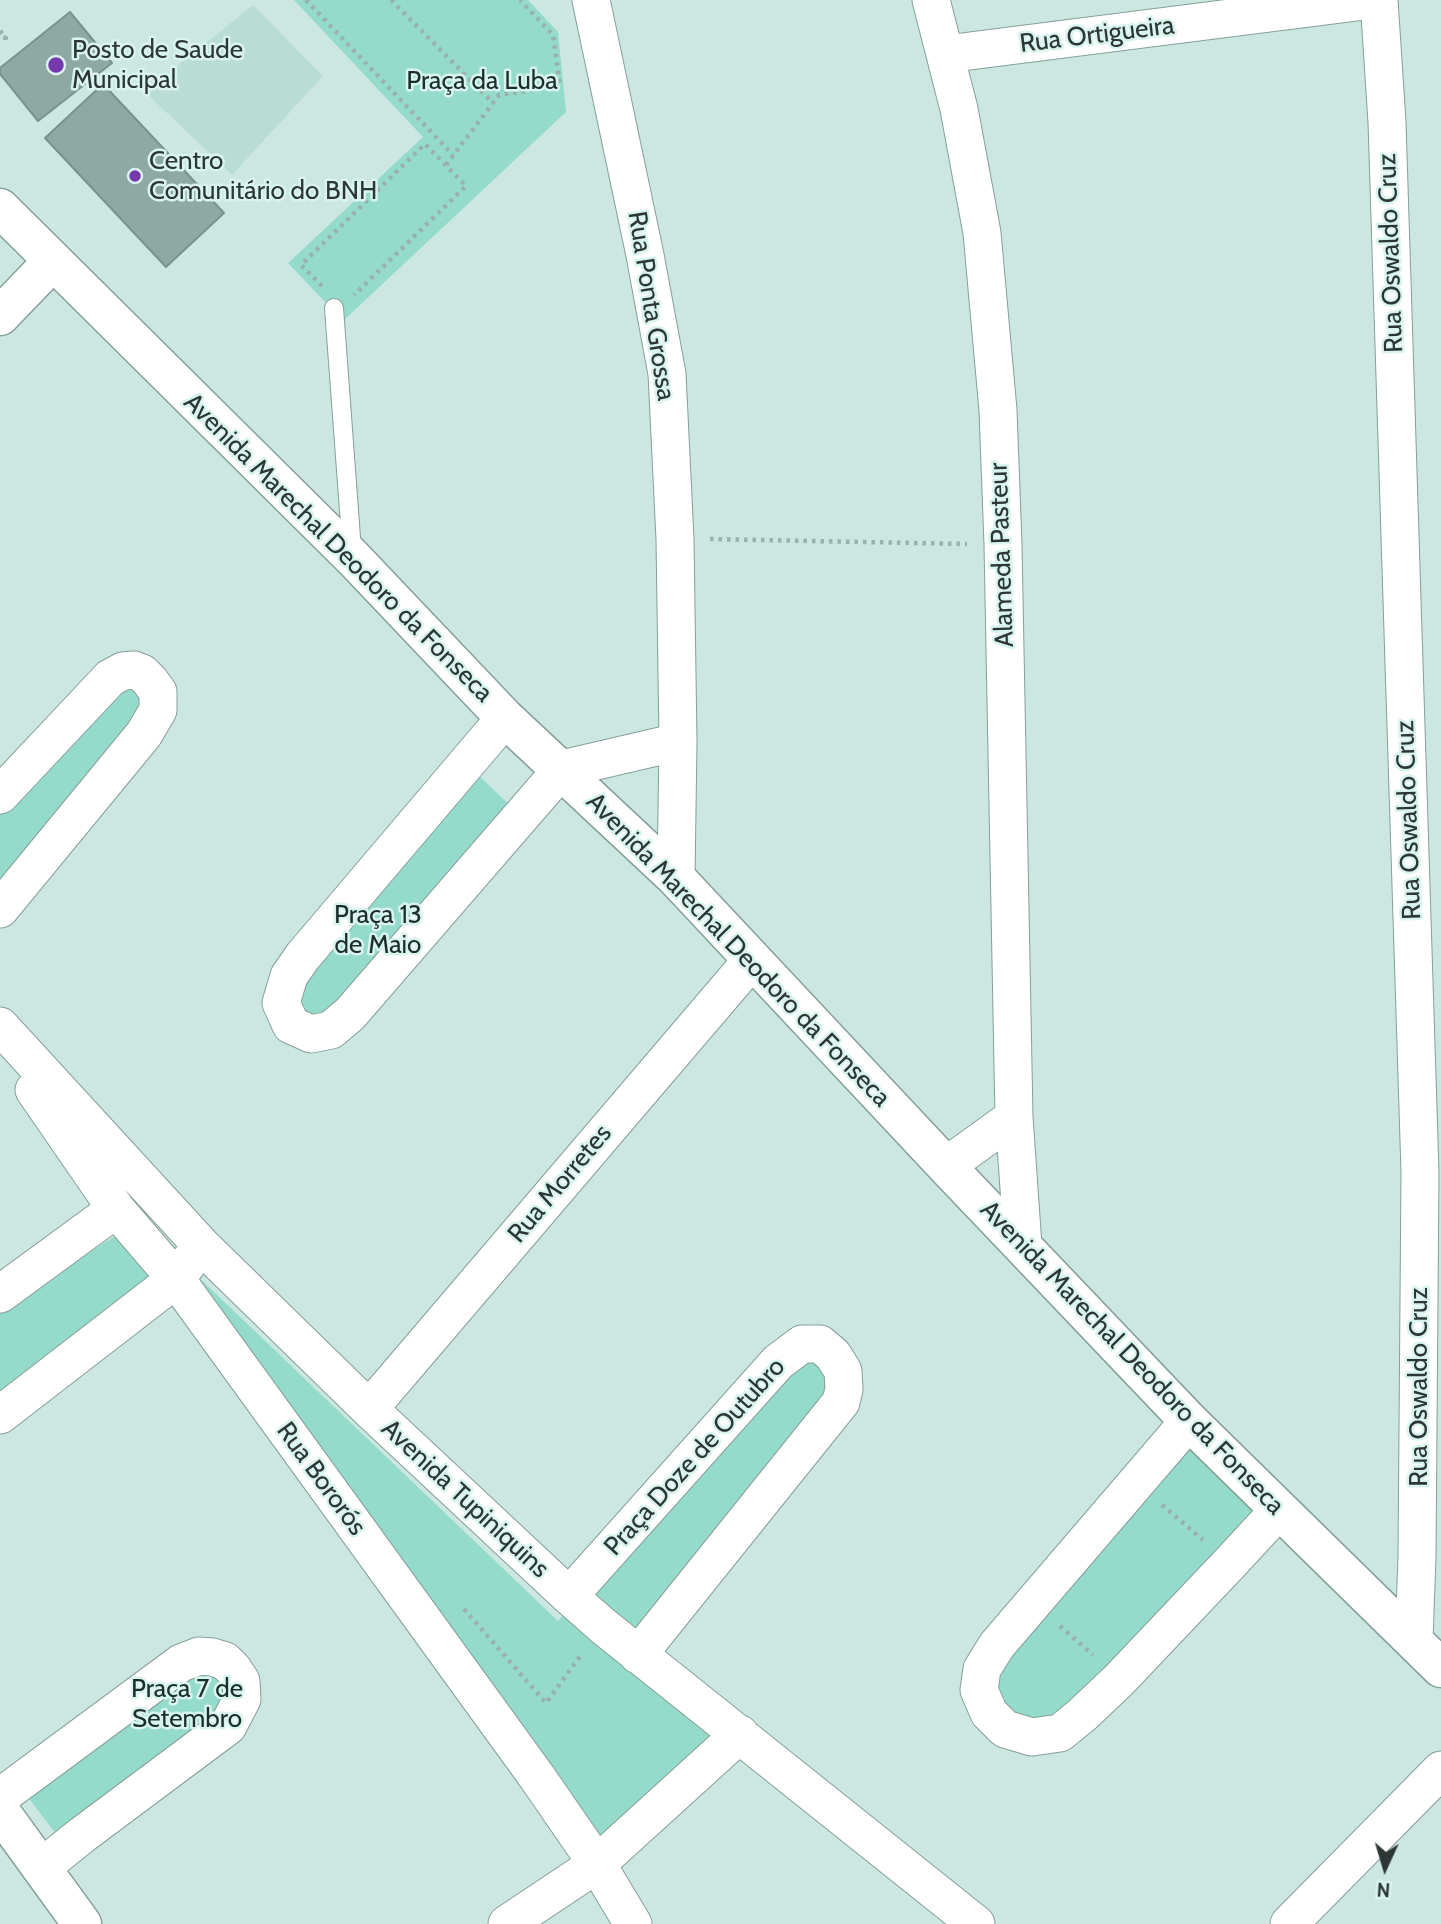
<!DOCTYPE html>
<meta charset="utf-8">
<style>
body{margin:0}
#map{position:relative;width:1441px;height:1924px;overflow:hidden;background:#cce7e1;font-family:Cabin,sans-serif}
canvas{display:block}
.north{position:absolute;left:1350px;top:1833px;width:70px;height:70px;-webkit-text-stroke:5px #d9f4ee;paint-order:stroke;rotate:184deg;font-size:19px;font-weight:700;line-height:28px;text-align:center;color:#2c3735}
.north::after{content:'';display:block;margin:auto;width:24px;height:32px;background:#2c3735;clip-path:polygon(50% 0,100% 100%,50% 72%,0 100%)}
</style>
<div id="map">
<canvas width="1441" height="1924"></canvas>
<div class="north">N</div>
</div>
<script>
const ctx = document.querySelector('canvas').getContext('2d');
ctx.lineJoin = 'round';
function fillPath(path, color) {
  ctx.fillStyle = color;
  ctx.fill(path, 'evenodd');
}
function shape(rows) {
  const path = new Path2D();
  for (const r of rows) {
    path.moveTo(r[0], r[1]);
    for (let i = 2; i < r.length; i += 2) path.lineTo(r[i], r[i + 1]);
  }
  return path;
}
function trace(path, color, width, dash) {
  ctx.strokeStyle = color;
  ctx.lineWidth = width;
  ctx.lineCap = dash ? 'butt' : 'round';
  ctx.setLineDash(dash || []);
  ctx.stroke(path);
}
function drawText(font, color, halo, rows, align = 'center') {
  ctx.font = font + ' Cabin,sans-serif';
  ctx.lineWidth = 5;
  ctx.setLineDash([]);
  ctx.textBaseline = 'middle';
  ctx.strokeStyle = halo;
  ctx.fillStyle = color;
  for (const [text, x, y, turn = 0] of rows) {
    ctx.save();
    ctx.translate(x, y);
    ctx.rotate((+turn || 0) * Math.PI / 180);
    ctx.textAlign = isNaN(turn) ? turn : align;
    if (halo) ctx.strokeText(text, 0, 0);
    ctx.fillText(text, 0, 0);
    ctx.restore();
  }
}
fillPath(shape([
 [253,5,323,76,232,175,145,92]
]), '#b9ddd5');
fillPath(shape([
 [294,0,528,0,558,32,566,112,343,321,288,263,423,137],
 [141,684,148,703,0,885,0,812,112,689],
 [475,772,518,813,375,980,306,1024,294,983],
 [123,1231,163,1283,0,1404,0,1309],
 [193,1272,558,1621,783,1365,817,1351,839,1390,623,1665,724,1742,609,1848,533,1738,445,1622],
 [1186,1437,1269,1513,1072,1721,1006,1719,984,1677],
 [208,1660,237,1699,65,1846,18,1784]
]), '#95dbcc');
const building = shape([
 [70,12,112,63,38,121,0,74,0,68,70,12],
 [103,84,224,213,166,267,45,138,103,84]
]);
fillPath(building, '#8ea8a2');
trace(building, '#79928c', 2);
const service = shape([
 [334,308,352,551]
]);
const minor = shape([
 [591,0,645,255,667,374,675,539,678,742,676,878],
 [931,0,959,109,982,233,998,410,1003,545,1014,1117,1023,1246],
 [1379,0,1387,122,1420,1172,1417,1556,1414,1640],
 [946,54,1373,0],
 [505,718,303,956,289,976,281,1003,291,1025,311,1034,331,1030,350,1014,562,769,678,742],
 [0,795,110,678,123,671,134,670,142,673,150,681,158,692,158,710,144,734,0,909],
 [0,1026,202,1246,369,1409,569,1596,603,1626,976,1924],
 [34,1090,116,1209,176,1279,537,1777,597,1864,633,1924],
 [946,1166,1014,1117],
 [0,1294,116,1209],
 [369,1409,752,960],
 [0,1415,176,1279,191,1259],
 [1189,1421,997,1645,982,1669,979,1690,989,1713,1005,1729,1032,1737,1060,1733,1082,1715,1119,1680,1230,1563,1279,1510],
 [569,1596,778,1362,802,1344,820,1344,833,1355,843,1371,844,1389,841,1402,638,1655],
 [0,1797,181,1663,199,1656,212,1657,225,1661,233,1669,241,1681,242,1699,228,1726,82,1835,41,1868],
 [507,1924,597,1864,740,1734],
 [1289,1924,1441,1770]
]);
const tertiary = shape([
 [0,208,353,558,505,718,676,878,946,1166,1189,1421,1441,1668],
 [0,316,52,262],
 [0,1811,82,1924]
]);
trace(service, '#859f99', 20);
trace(minor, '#859f99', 39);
trace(tertiary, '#859f99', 41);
trace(shape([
 [306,0,453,155],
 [391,0,493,103],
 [0,31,6,38,0,37],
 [446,165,499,95,560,86,553,35,520,0],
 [322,286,301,265,425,144,466,186,354,295],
 [710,539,967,544],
 [1162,1505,1203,1540],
 [464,1609,546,1703,581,1655],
 [1060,1626,1093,1655]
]), '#9ab0ab', 4.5, [3.5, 5]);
trace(service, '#fff', 18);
trace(minor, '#fff', 37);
trace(tertiary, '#fff', 38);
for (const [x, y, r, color] of [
 [56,65,9,"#7638ad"],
 [135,176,7,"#7638ad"]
]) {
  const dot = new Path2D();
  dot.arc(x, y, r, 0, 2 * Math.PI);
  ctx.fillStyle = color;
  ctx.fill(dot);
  trace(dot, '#d9f4ee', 2.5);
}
drawText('26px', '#2c3735', '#d9f4ee', [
 ["Rua Ortigueira",1097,35,-7],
 ["Rua Oswaldo Cruz",1391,253,-92],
 ["Rua Ponta Grossa",651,306,81],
 ["Avenida Marechal Deodoro da Fonseca",338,548,45],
 ["Alameda Pasteur",1002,555,-92],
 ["Rua Oswaldo Cruz",1409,820,-92],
 ["Avenida Marechal Deodoro da Fonseca",738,950,46],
 ["Rua Morretes",560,1184,-50],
 ["Avenida Marechal Deodoro da Fonseca",1132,1358,46],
 ["Rua Oswaldo Cruz",1419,1387,-90],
 ["Praça Doze de Outubro",695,1457,-48],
 ["Rua Bororós",321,1479,54],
 ["Avenida Tupiniquins",465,1499,43]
]);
drawText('26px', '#2c3735', '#d9f4ee', [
 ["Posto de Saude",72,50],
 ["Municipal",72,80],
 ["Centro",149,161],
 ["Comunitário do BNH",149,191]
], 'left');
drawText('26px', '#1a2f2b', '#d9f4ee', [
 ["Praça da Luba",482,81],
 ["Praça 13",378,915],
 ["de Maio",378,945],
 ["Praça 7 de",187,1689],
 ["Setembro",187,1719]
]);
</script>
